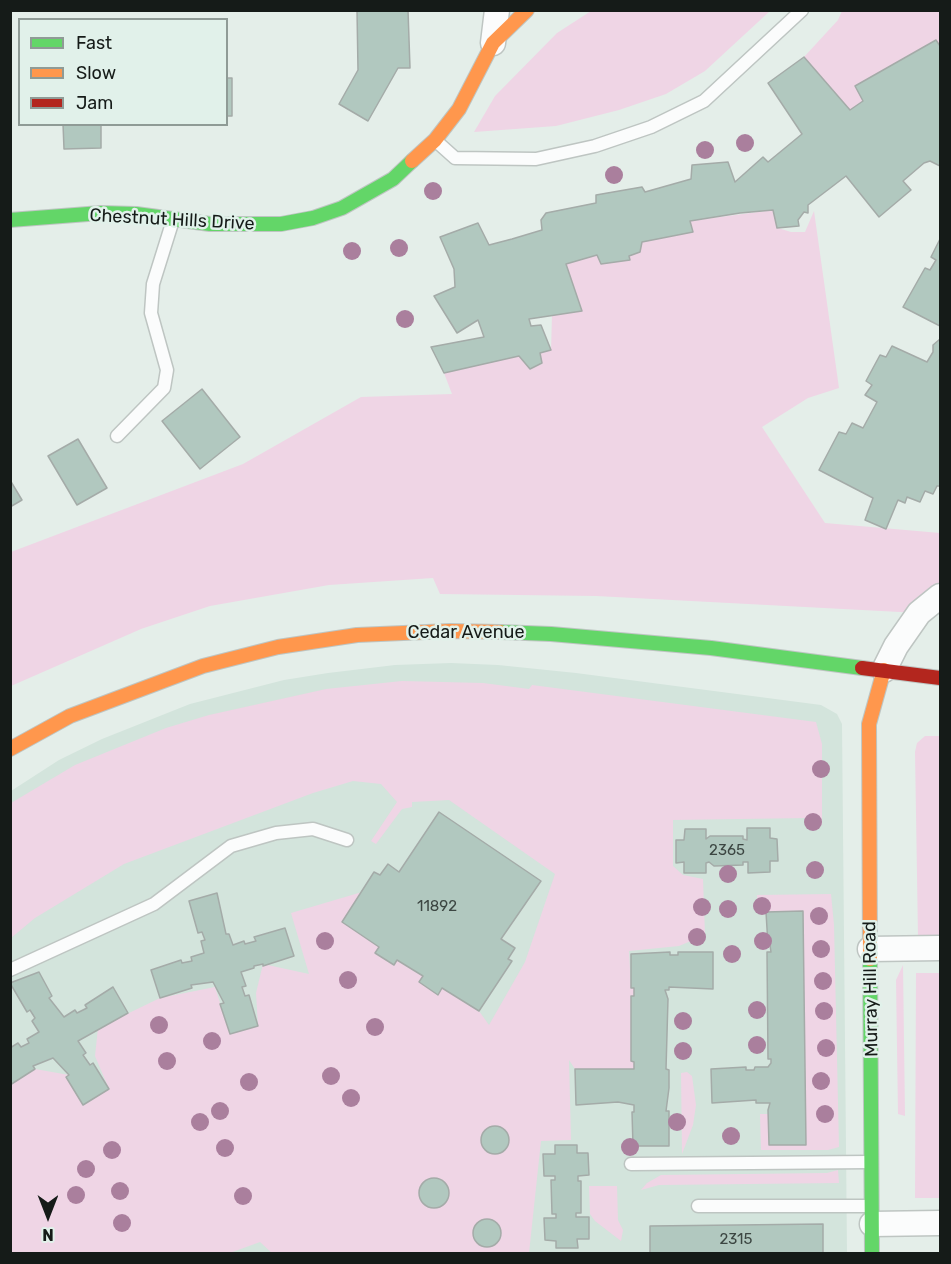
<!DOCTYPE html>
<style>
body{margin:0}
#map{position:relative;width:951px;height:1264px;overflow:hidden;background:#e4eee9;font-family:Rubik,sans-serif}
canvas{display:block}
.frame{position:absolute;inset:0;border:12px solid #151b18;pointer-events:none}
.legend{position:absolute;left:18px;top:18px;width:210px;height:108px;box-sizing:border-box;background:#e1f1ea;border:2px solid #8f9b96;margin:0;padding:8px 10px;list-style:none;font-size:18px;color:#151b18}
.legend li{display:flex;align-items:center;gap:12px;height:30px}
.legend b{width:30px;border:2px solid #8f9b96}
.north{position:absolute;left:18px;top:1186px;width:60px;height:60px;-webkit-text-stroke:4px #e1f1ea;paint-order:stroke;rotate:180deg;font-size:16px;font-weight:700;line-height:24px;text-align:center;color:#151b18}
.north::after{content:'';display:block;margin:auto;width:21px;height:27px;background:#151b18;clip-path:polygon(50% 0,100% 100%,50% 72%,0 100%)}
</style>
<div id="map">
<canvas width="951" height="1264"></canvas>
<div class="frame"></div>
<ul class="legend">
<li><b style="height:8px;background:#63d668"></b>Fast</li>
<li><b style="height:8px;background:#ff974d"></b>Slow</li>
<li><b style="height:8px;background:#b3261e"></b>Jam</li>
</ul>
<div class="north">N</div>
</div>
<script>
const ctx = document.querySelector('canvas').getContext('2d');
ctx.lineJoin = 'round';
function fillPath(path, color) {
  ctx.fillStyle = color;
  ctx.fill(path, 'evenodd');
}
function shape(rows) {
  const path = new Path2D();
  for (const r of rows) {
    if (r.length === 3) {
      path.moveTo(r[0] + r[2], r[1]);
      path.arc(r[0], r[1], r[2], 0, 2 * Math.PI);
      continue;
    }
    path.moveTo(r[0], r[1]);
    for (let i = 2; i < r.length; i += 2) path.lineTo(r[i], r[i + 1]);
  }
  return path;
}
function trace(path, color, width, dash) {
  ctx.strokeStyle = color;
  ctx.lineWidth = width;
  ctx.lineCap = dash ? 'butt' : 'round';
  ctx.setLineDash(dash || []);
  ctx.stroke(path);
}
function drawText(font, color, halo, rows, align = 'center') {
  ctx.font = font + ' Rubik,sans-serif';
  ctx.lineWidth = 5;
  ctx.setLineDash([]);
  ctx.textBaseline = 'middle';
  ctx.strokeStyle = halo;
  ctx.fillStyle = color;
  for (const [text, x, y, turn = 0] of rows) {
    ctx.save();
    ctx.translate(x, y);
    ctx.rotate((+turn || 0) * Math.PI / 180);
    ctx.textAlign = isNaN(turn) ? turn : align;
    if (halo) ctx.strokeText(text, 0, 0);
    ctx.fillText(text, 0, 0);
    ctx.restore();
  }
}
fillPath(shape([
 [451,663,498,665,576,673,821,705,837,714,842,724,847,1253,11,1254,11,791,59,760,102,739,190,704,284,680,328,673,395,665]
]), '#d3e4dc');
fillPath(shape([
 [591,11,591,10,770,11,705,71,666,94,619,110,556,126,474,132,495,96,557,33],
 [842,11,940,11,940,46,935,40,907,57,863,101,850,110,804,57,838,20],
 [773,210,778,228,791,232,805,232,814,211,839,388,808,398,762,427,825,523,940,533,940,596,919,613,596,596,440,594,433,578,329,585,210,606,141,629,11,686,11,552,243,464,361,397,452,394,444,373,519,356,530,369,542,364,540,353,551,350,552,315,582,310,566,264,597,255,601,264,629,260,629,256,640,252,642,242,690,221],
 [402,681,483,683,529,689,532,685,816,722,822,744,822,825,808,818,673,820,673,866,683,875,703,879,705,935,679,946,629,951,631,988,634,988,631,1061,634,1062,634,1069,575,1069,569,1060,571,1140,541,1141,529,1253,273,1254,260,1242,227,1254,11,1253,11,1085,35,1069,69,1075,84,1105,109,1089,95,1056,98,1028,160,998,215,987,230,1034,258,1026,256,993,263,964,309,974,291,913,362,892,343,923,479,1011,489,1025,525,962,555,874,449,800,412,802,412,807,402,809,376,844,371,841,397,802,381,784,353,781,313,793,124,864,35,918,11,938,11,803,75,765,166,728,209,715,326,689],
 [925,736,940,736,940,936,918,937,915,752,917,743],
 [831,894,834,925,839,1147,828,1150,761,1150,760,1114,768,1114,769,1145,802,911,758,912,757,895],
 [903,965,905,1116,898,1114,896,980],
 [916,973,940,973,940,1198,915,1198],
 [687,1072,692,1076,696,1105,693,1125,682,1154,681,1073],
 [838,1170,839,1183,659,1185,641,1190,647,1183,661,1175,827,1173],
 [589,1186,617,1186,618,1220,623,1230,621,1241,595,1221,590,1214]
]), '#efd5e5');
const building = shape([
 [357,10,408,10,410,68,398,68,368,121,339,104,358,70,357,10],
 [936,40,940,46,940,166,930,161,924,163,903,181,911,190,879,217,846,176,808,205,808,213,804,212,798,220,799,226,777,228,773,210,740,213,690,221,693,232,642,242,640,252,629,256,630,260,601,264,597,255,566,264,582,311,529,319,531,326,541,325,551,350,540,353,542,363,530,369,519,356,444,373,431,347,484,337,478,320,457,333,434,296,455,287,454,269,440,237,478,223,489,245,512,239,542,230,541,220,546,213,596,203,596,195,642,187,645,192,691,179,692,165,728,162,735,182,763,157,768,162,802,134,768,83,804,57,850,110,863,101,855,86,936,40],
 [226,78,232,78,232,116,226,116,226,78],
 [63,124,101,124,101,148,64,149,63,124],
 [940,239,940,326,903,307,925,268,930,270,936,260,931,257,940,239],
 [940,339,940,486,937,486,933,494,925,491,920,502,907,497,905,503,898,500,886,529,865,520,873,498,819,470,839,432,846,434,852,423,863,428,877,402,865,395,872,385,866,381,880,355,886,357,892,346,927,362,933,352,933,345,940,339],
 [202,389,240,437,200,469,162,421,202,389],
 [78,439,107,488,77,505,48,456,78,439],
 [10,480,22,500,10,507,10,480],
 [439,812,541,881,501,939,515,948,508,959,512,961,479,1011,442,988,438,995,419,982,423,976,397,960,394,965,375,953,379,947,342,922,374,872,380,875,388,864,399,872,439,812],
 [747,828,770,828,770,838,777,839,778,861,770,861,770,872,748,873,748,862,743,862,743,865,714,866,709,862,706,863,706,873,684,873,684,862,676,863,676,840,684,840,685,829,706,829,706,839,710,836,743,836,743,839,747,840,747,828],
 [217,893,226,934,229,934,233,945,244,941,245,944,256,941,254,937,285,928,294,956,263,966,263,964,254,966,254,968,241,972,246,986,242,987,245,996,249,995,258,1026,230,1034,220,1004,224,1003,213,982,191,985,192,988,160,998,151,970,181,960,182,963,192,961,191,957,204,953,201,941,205,940,202,932,198,933,189,901,217,893],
 [803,911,806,1145,769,1145,768,1110,770,1103,756,1103,756,1100,712,1103,711,1069,746,1067,746,1070,754,1070,755,1067,768,1067,771,1063,771,1059,768,1059,767,952,771,952,770,945,768,945,766,912,803,911],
 [670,952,670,955,678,955,678,952,713,952,713,989,669,987,669,990,665,990,668,999,666,1069,669,1070,669,1088,666,1111,669,1111,669,1146,633,1146,632,1112,634,1112,634,1105,618,1102,576,1105,575,1069,634,1069,634,1062,631,1061,631,996,634,996,634,988,631,988,631,954,670,952],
 [39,972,52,996,49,998,64,1017,75,1010,77,1013,87,1008,85,1005,113,987,128,1013,78,1041,86,1053,83,1055,90,1065,93,1063,109,1089,83,1105,66,1077,69,1075,53,1058,33,1066,35,1069,10,1085,10,1048,18,1043,21,1047,29,1043,27,1039,39,1032,32,1021,35,1018,30,1010,27,1012,10,983,39,972],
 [495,1140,14],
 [555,1145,577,1145,577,1153,588,1153,589,1175,578,1176,578,1181,581,1181,581,1213,576,1213,576,1217,589,1217,589,1239,577,1239,578,1248,556,1248,556,1241,545,1240,544,1218,556,1218,556,1214,552,1214,551,1180,555,1180,555,1176,544,1176,543,1154,555,1154,555,1145],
 [434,1193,15],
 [487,1233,14],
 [823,1224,823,1254,650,1254,650,1226,823,1224]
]);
fillPath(building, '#b1c8bf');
trace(building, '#a4aba8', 1.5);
const lane = shape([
 [436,141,455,158,536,159,595,146,651,127,704,101,802,10],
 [117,436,164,388,167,370,151,313,153,284,173,220],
 [10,970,154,904,231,846,276,833,313,829,347,840],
 [631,1164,870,1162],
 [698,1206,871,1206]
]);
const street = shape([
 [493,43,497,10],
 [884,670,896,646,919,613,940,596],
 [870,949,940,948],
 [872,1224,940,1223]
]);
const fast = shape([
 [10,220,101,213,136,214,210,224,281,224,313,218,342,208,393,179,412,161],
 [500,632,551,634,711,648,862,668],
 [870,959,872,1254]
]);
const slow = shape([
 [412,161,435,140,459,109,493,43,527,10],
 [10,749,70,716,203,666,278,647,357,635,450,631,500,632],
 [870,959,869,724,884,670]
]);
const jam = shape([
 [862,668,940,678]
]);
trace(lane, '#bec5c2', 15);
trace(street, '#bec5c2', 27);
trace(fast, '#bec5c2', 16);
trace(slow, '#bec5c2', 16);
trace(jam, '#bec5c2', 16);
trace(lane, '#fbfcfc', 12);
trace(street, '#fbfcfc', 24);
trace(fast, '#63d668', 14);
trace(slow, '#ff974d', 14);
trace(jam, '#b3261e', 14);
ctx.fillStyle = '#aa7f9d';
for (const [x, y] of [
 [745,143],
 [705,150],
 [614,175],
 [433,191],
 [399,248],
 [352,251],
 [405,319],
 [821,769],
 [813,822],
 [815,870],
 [728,874],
 [762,906],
 [702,907],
 [728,909],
 [819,916],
 [697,937],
 [325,941],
 [763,941],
 [821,949],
 [732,954],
 [348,980],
 [823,981],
 [757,1010],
 [824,1011],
 [683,1021],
 [159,1025],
 [375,1027],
 [212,1041],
 [757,1045],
 [826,1048],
 [683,1051],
 [167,1061],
 [331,1076],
 [821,1081],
 [249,1082],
 [351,1098],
 [220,1111],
 [825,1114],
 [200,1122],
 [677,1122],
 [731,1136],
 [630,1147],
 [225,1148],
 [112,1150],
 [86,1169],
 [120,1191],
 [76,1195],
 [243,1196],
 [122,1223]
]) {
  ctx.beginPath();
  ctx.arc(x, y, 9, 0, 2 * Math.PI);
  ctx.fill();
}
drawText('15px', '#3c4642', null, [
 ["2365",727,851],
 ["11892",437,907],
 ["2315",736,1240]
]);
drawText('18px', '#151b18', '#e1f1ea', [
 ["Chestnut Hills Drive",172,220,3],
 ["Cedar Avenue",466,633],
 ["Murray Hill Road",871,989,-91]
]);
</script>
